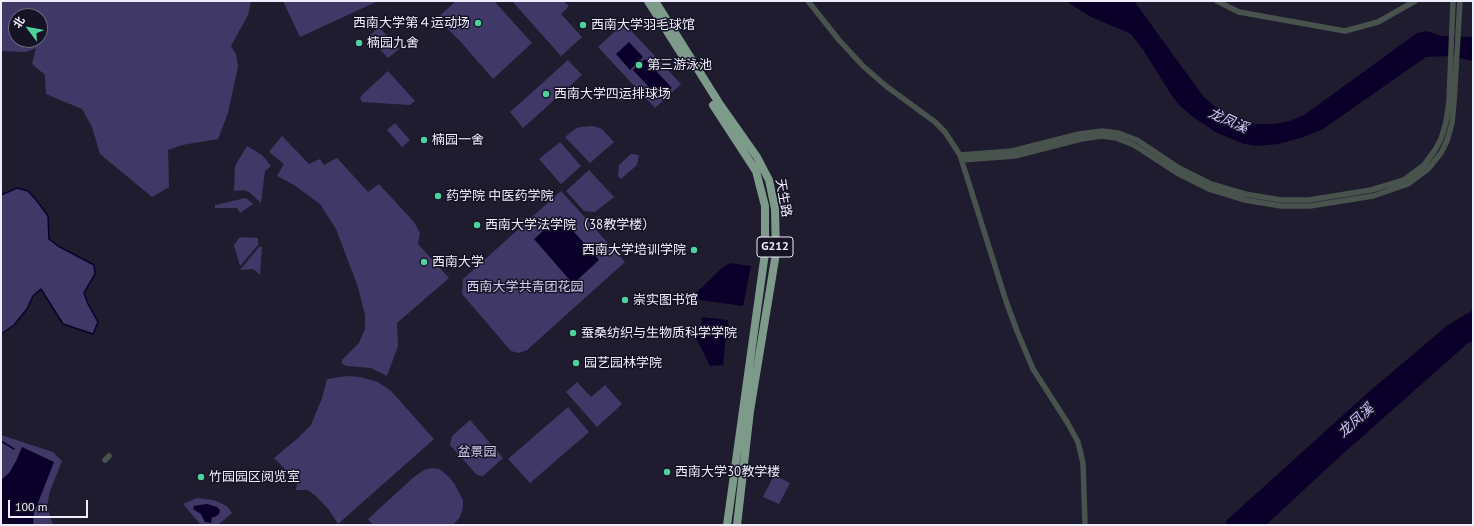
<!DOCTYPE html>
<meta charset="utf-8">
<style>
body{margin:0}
#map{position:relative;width:1474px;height:526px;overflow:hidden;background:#1f1c30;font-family:"PT Sans","Noto Sans SC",sans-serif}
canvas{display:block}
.frame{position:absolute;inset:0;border:2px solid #eeedfb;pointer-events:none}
.north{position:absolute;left:8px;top:8px;width:40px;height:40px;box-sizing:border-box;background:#161326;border:1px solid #6c6a7b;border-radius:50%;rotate:302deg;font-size:11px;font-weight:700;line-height:16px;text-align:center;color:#eeedfb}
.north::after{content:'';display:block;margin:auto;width:14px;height:18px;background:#4cd39b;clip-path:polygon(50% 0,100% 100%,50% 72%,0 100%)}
.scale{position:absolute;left:8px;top:500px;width:80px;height:18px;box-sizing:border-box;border:2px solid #eeedfb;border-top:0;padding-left:5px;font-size:12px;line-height:14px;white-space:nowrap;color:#eeedfb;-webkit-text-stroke:3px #161326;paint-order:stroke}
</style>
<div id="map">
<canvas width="1474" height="526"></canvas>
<div class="frame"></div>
<div class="north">北</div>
<div class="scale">100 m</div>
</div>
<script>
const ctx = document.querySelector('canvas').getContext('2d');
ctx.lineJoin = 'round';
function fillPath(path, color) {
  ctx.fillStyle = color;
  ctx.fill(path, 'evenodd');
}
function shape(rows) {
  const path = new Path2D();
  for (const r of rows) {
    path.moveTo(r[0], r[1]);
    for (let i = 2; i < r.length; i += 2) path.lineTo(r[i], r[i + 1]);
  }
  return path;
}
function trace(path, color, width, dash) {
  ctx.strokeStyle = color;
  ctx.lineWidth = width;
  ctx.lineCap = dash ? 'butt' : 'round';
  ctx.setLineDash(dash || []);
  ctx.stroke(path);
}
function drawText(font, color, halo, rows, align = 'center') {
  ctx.font = font + ' "PT Sans","Noto Sans SC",sans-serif';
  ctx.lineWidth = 3;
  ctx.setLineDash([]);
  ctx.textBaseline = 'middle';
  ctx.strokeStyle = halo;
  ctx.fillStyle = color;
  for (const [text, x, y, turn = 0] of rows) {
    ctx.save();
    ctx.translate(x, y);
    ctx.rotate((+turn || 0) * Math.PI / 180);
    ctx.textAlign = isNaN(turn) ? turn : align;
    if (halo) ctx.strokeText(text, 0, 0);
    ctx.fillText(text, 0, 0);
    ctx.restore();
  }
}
fillPath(shape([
 [1,1,251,1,248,15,231,46,236,54,238,67,228,113,218,139,182,145,168,150,169,187,152,197,100,154,92,127,82,109,46,94,45,75,32,64,36,48,26,52,1,51],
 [16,16,40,16,40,40,16,40],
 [283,1,378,1,300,37],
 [456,1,494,1,532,43,493,79,460,41,437,18],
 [512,1,563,1,569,6,561,14,582,37,561,56],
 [624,23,681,84,655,108,598,47],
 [379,27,399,49,388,58,368,37],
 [568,60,582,75,523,128,510,112],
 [388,71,415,101,410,105,362,102,360,98,363,94],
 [395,123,410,140,402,147,387,130],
 [593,126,602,129,614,142,590,163,565,137,575,129,580,127],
 [282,136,309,164,320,159,324,165,337,158,368,192,379,184,414,222,420,233,418,244,449,278,397,323,398,346,387,376,371,368,347,366,342,364,342,360,359,343,365,329,365,315,358,287,336,229,320,204,294,185,277,176,284,164,269,152],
 [560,142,581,166,561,184,539,159],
 [247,146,262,155,271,166,265,171,261,203,249,192,244,190,234,191,235,166],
 [631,154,639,155,637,165,621,179,618,176,619,165],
 [589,170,614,197,595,212,584,211,566,191],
 [17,188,28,191,37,201,48,216,49,239,58,246,94,265,95,274,84,293,88,304,98,322,93,334,63,324,41,289,33,296,27,309,14,325,1,334,1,195],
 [561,191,625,262,527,350,519,353,511,351,462,294,463,279],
 [246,198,253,204,240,213,237,208,215,208,215,205],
 [242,237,258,238,258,245,240,266,234,245,239,238],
 [259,247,262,247,260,275,253,269,240,270],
 [347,376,360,377,378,382,391,391,434,439,338,524,329,510,317,497,308,490,296,490,297,485,293,477,274,458,298,438,311,425,322,398,327,379],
 [577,382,591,397,605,385,622,404,597,427,566,392],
 [568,407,589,432,530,483,508,459],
 [470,420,503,458,483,476,477,475,450,445,452,436],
 [1,435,53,452,62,461,50,491,47,506,53,525,1,525],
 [432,468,439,469,447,475,454,483,463,500,463,507,460,517,454,524,453,525,373,525,368,519,414,477,424,470],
 [774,475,790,483,779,504,763,497],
 [197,498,213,500,227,506,232,513,218,525,201,525,183,504]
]), '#403968');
fillPath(shape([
 [1066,1,1134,1,1203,96,1213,105,1224,113,1240,121,1257,124,1274,124,1289,121,1304,115,1417,33,1427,31,1441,36,1473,37,1473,61,1451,56,1426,57,1323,129,1301,138,1278,144,1258,146,1244,144,1217,133,1193,117,1179,105,1170,93,1144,51,1131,34,1091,17],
 [629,42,643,57,630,70,616,54],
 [645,59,672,88,660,99,633,70],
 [560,216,599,260,573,284,534,239],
 [730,263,751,266,743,306,700,300,696,297,696,293,722,268],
 [1473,310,1473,341,1468,343,1336,460,1266,525,1225,525,1227,520,1372,389,1448,325],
 [702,317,728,320,727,334,700,330],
 [693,332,726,335,723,365,710,366],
 [22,447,54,462,34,513,33,525,1,525,1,480,9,473,16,461],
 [207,504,217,507,220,510,219,514,215,517,212,517,211,523,205,522,201,514,193,509,194,506,199,505]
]), '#0b0029');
trace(shape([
 [1,195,17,188,28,191,37,201,48,216,49,239,58,246,94,265,95,274,84,293,88,304,98,322,93,334,63,324,41,289,33,296,27,309,14,325,1,334],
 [1,441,14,449]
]), '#0b0029', 1.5);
trace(shape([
 [808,1,839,40,863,66,886,86,935,122,945,132,960,155,1006,301,1017,331,1033,369,1067,422,1078,442,1083,463,1085,525],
 [1217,1,1239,12,1345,31,1378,22,1415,1],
 [960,155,1012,151,1079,134,1102,131,1118,133,1137,140,1179,168,1211,184,1245,194,1281,200,1309,200,1371,190,1404,180,1424,165,1435,150,1441,139,1446,122,1449,102,1453,1],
 [962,160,1015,156,1081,139,1102,136,1116,138,1134,145,1177,173,1209,189,1245,200,1281,206,1310,206,1373,196,1408,184,1428,169,1441,153,1447,141,1452,123,1454,102,1460,1],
 [105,460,109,456]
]), '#48534d', 5.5);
trace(shape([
 [648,1,684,58],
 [655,1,719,103,757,157,769,180,775,209,776,253,750,411,737,525],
 [713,105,756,171,765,206,765,253,727,525]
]), '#7e9a8b', 8);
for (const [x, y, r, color] of [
 [478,23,4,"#4cd39b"],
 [583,25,4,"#4cd39b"],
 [359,43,4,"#4cd39b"],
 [639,65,4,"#4cd39b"],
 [546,94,4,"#4cd39b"],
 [424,140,4,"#4cd39b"],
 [438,196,4,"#4cd39b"],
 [477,225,4,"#4cd39b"],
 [694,250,4,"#4cd39b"],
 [424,262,4,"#4cd39b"],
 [625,300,4,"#4cd39b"],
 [573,333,4,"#4cd39b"],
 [576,363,4,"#4cd39b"],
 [667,472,4,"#4cd39b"],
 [201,477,4,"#4cd39b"]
]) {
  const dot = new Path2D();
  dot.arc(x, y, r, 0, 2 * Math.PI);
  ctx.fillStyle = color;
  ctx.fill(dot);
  trace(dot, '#161326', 1.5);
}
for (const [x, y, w] of [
 [775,247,36]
]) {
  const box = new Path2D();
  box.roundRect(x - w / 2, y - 10, w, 20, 3);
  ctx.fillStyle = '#161326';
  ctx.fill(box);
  trace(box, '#eeedfb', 1);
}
drawText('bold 12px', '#eeedfb', null, [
 ["G212",775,247]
]);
drawText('13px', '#eeedfb', '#161326', [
 ["西南大学第４运动场",470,23,"right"],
 ["西南大学羽毛球馆",591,25],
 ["楠园九舍",367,43],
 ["第三游泳池",647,65],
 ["西南大学四运排球场",554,94],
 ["楠园一舍",432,140],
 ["药学院 中医药学院",446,196],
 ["西南大学法学院（38教学楼）",485,225],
 ["西南大学培训学院",686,250,"right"],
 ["西南大学",432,262],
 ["崇实图书馆",633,300],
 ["蚕桑纺织与生物质科学学院",581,333],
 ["园艺园林学院",584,363],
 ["西南大学30教学楼",675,472],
 ["竹园园区阅览室",209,477]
], 'left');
drawText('13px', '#eeedfb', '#161326', [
 ["天生路",783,198,80]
]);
drawText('13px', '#d2cef1', '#161326', [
 ["西南大学共青团花园",525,287],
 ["盆景园",477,452]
]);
drawText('italic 14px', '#cfcafd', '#161326', [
 ["龙凤溪",1228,121,24],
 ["龙凤溪",1356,421,-42]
]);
</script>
